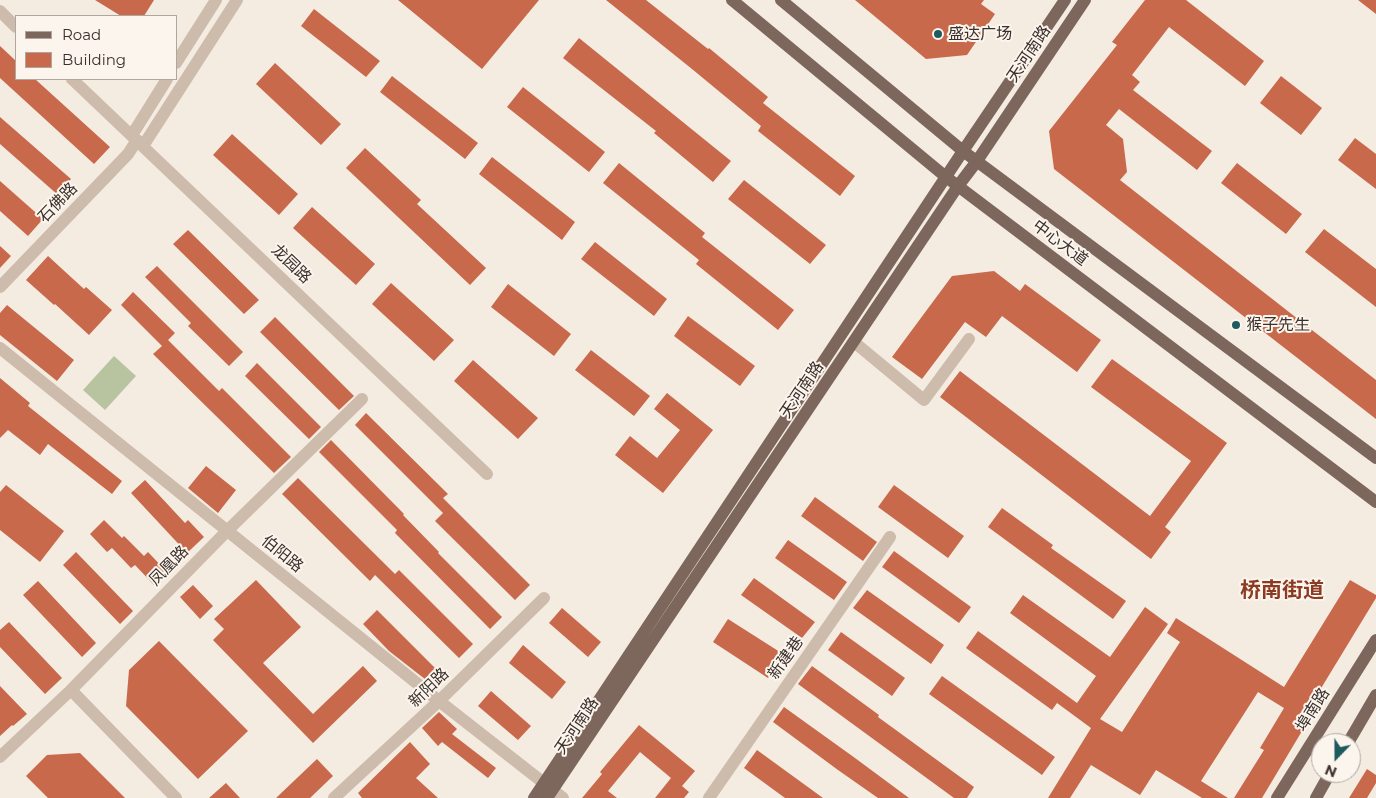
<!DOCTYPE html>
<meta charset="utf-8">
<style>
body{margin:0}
#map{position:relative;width:1376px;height:798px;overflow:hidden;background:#f4ebe1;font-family:Montserrat,sans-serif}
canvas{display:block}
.legend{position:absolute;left:15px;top:15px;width:162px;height:65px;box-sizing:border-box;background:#fbf5ee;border:1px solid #aea6a0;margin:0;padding:6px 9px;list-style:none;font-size:15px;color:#3b302b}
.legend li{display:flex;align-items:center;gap:10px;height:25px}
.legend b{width:25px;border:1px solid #aea6a0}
.north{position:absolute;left:1311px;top:733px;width:50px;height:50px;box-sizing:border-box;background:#fbf5ee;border:1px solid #aea6a0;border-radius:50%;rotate:202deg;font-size:14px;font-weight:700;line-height:20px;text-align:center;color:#3b302b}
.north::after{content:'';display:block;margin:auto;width:18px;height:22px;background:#1f5a5e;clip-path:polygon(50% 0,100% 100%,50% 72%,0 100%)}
</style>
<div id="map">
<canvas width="1376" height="798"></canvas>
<ul class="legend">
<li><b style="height:6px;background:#7d675c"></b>Road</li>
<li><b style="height:14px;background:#c8694b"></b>Building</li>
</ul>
<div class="north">N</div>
</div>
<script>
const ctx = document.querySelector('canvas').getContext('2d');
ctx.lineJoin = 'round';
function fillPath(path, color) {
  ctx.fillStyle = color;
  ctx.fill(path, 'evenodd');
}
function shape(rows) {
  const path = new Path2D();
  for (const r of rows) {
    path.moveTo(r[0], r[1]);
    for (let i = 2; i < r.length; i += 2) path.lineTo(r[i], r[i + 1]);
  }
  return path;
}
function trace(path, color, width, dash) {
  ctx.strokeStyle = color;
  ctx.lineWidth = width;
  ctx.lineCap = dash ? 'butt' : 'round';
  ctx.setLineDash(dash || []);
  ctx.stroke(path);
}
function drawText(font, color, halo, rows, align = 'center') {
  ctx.font = font + ' Montserrat,"Noto Sans SC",sans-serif';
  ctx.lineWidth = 4;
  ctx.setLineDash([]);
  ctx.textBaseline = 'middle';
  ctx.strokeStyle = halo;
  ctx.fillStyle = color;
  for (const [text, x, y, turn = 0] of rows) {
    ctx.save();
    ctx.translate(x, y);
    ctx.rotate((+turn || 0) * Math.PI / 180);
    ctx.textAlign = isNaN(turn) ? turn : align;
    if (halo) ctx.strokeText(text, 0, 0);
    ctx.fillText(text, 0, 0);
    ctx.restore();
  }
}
fillPath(shape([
 [114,356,136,376,105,410,83,390]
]), '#b8c4a0');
fillPath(shape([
 [95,0,154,0,144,16,121,16],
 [398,0,539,0,482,69],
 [606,0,646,0,708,49,709,48,768,97,763,103,855,176,840,196,758,131,761,126,692,69],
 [855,0,984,0,981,4,995,14,967,55,926,59],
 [1145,0,1186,0,1264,61,1245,86,1169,27,1132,75,1140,82,1133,90,1212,151,1197,170,1119,109,1106,125,1123,139,1127,172,1120,180,1376,380,1376,419,1054,169,1049,131,1117,45,1112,42],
 [1358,0,1376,0,1376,14],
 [314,9,380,61,366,77,301,26],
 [579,38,731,161,713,182,654,133,656,131,563,58],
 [0,46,16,61,16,79,35,79,110,147,94,164,0,78],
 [275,63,341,124,321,145,256,84],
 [392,76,478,143,465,159,380,92],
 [1281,76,1322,108,1301,135,1260,103],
 [523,87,605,152,589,172,507,107],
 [0,117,71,179,58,195,0,144],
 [232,134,298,194,279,215,213,155],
 [1355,138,1376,154,1376,189,1338,160],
 [365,148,421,200,417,204,486,268,470,285,346,168],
 [492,157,575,222,562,240,479,174],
 [619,163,705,233,702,237,794,310,778,330,696,264,699,260,603,183],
 [1237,163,1302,214,1286,234,1221,183],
 [744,180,826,245,810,264,728,199],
 [0,181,43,219,28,236,0,211],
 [312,207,375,264,356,285,293,228],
 [1324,229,1376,269,1376,307,1305,252],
 [188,230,259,300,244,314,173,244],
 [595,242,667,299,654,316,581,259],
 [0,246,11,256,0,268],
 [48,256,84,289,86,287,112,310,89,335,55,304,54,305,26,280],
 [157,266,243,352,229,366,188,326,191,323,145,277],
 [994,271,1020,291,1025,284,1101,340,1077,372,1002,316,986,337,965,322,922,379,892,357,952,276],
 [391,283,454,340,434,361,372,304],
 [508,284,571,334,554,356,491,307],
 [133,292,175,333,168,340,219,391,222,388,291,457,274,473,153,354,162,346,121,305],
 [7,305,74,360,57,381,0,335,0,313],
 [688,316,755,366,740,386,674,336],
 [275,317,354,396,339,410,260,332],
 [591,350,650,396,634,416,575,370],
 [1112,359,1227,443,1165,527,1171,532,1151,559,940,397,960,371,1150,516,1191,461,1091,387],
 [473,360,538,418,518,439,454,381],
 [257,363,321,427,309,439,245,376],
 [0,378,30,403,28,406,122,481,112,494,48,444,40,455,8,430,0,438],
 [667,393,713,430,663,493,615,455,630,436,657,458,680,430,654,409],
 [366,413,448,494,443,498,530,585,515,600,435,521,443,513,355,425],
 [331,440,404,514,403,515,439,552,438,553,502,617,490,629,395,533,397,530,319,452],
 [206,466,236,490,218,513,188,488],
 [298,478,395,574,399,570,473,644,459,658,375,575,370,581,282,494],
 [145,480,185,523,188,520,204,537,187,553,131,493],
 [6,485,64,531,40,562,0,530,0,492],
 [894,485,964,536,948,558,878,507],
 [815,497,877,542,863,561,801,516],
 [1002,508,1053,545,1051,548,1126,601,1113,619,988,527],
 [104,520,122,538,124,536,144,556,148,552,167,572,154,585,135,565,131,568,112,548,107,552,90,534],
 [788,540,847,582,834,600,775,558],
 [894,551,971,607,959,623,882,567],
 [76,552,133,611,120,624,63,565],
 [754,578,815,622,802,638,741,595],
 [256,580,301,627,263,663,313,714,363,666,377,681,313,743,213,640,224,629,214,619],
 [1350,580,1376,595,1376,598,1309,708,1314,711,1262,798,1234,798,1264,750,1260,748,1284,708,1258,692,1201,781,1228,798,1202,798,1156,770,1140,795,1091,765,1070,798,1048,798,1091,728,1057,703,1052,710,966,648,978,631,1077,703,1096,676,1010,613,1023,595,1110,657,1145,607,1168,624,1100,719,1122,732,1180,642,1167,633,1176,618,1284,687],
 [38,581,96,643,82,657,23,595],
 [193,585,213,606,200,619,180,597],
 [867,590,944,645,931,664,853,608],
 [562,608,601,642,588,657,549,623],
 [377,610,440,673,430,683,389,651,363,624],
 [728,619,783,654,768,678,713,642],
 [9,622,62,678,45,694,0,647,0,630],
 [841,632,905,678,892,696,828,650],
 [159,641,248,731,198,779,126,706,129,670],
 [523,645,566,682,552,699,509,663],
 [812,666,879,715,878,717,974,787,967,798,954,798,798,684],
 [942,676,1055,757,1042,775,929,694],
 [0,686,27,714,13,726,12,725,0,736],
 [491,691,531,726,518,740,478,706],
 [784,707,855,758,909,798,878,798,838,770,773,722],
 [439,712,457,729,452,734,496,768,488,778,442,742,438,746,422,728],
 [639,725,695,771,682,786,689,792,684,798,655,798,671,778,640,752,608,791,617,798,582,798,602,774,600,772],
 [410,742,430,764,416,778,438,798,362,798,358,793],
 [757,750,823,798,785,798,744,768],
 [80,753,125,798,48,798,26,776,47,755],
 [317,759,333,776,310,798,276,798],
 [1367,769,1376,775,1376,783,1367,798,1349,798],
 [226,783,240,798,209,798]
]), '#c8694b');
trace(shape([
 [0,11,16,27],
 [176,63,216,0],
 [72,79,487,474],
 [132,135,167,79],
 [143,146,237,0],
 [0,287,128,154,137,140],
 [854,342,924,400,969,339],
 [0,348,439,701,563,798],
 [71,690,176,798],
 [0,757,71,690,227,531,362,399],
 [334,798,439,701,544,598],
 [709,798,890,537]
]), '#cdbbac', 12);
trace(shape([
 [732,0,946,177,1376,502],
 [781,0,963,151,1376,458],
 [1348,743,1376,695],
 [534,798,963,151,1065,0],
 [547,798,958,186,977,161,1085,0],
 [1277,798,1376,640],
 [1316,798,1330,773]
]), '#7d675c', 12);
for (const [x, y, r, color] of [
 [938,34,5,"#1f5a5e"],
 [1236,325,5,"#1f5a5e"]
]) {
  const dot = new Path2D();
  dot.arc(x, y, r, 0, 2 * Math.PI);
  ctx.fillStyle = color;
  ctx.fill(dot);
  trace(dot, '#fbf5ee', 2);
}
drawText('16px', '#3b302b', '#fbf5ee', [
 ["盛达广场",948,34],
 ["猴子先生",1246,325]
], 'left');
drawText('16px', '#3b302b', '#fbf5ee', [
 ["天河南路",1029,54,-56],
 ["石佛路",58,203,-46],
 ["中心大道",1060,243,37],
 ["龙园路",291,264,44],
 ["天河南路",802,390,-56],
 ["伯阳路",282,554,39],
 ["凤凰路",169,566,-46],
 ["新建巷",786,658,-55],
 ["新阳路",429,688,-44],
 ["埠南路",1313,710,-58],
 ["天河南路",577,726,-56]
]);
drawText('bold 21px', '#8c3b22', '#fbf5ee', [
 ["桥南街道",1282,591]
]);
</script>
